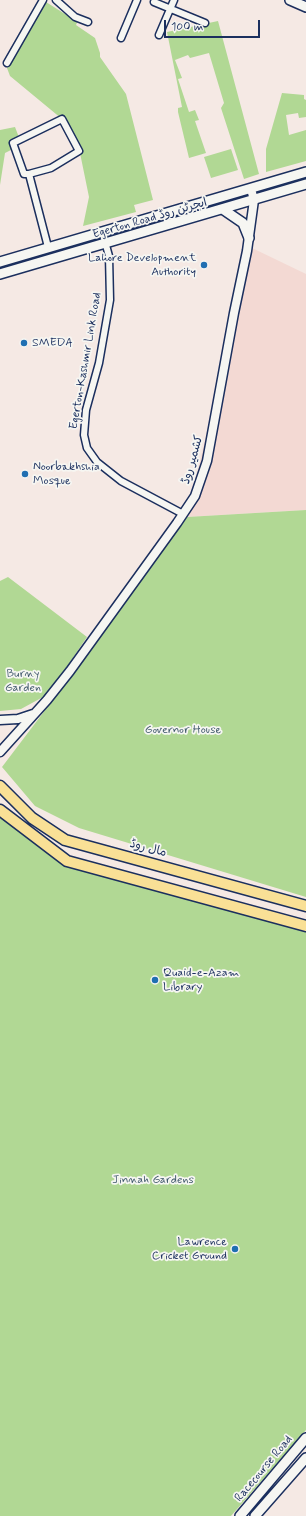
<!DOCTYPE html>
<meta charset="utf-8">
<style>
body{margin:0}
#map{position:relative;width:306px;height:1516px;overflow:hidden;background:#f5e9e4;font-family:Mynerve,sans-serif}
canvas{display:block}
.scale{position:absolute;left:164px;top:20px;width:96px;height:18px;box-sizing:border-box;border:2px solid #1b2f5e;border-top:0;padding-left:5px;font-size:12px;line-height:14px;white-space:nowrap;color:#1b2f5e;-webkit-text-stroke:3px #f6f6f2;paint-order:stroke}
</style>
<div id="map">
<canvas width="306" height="1516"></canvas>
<div class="scale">100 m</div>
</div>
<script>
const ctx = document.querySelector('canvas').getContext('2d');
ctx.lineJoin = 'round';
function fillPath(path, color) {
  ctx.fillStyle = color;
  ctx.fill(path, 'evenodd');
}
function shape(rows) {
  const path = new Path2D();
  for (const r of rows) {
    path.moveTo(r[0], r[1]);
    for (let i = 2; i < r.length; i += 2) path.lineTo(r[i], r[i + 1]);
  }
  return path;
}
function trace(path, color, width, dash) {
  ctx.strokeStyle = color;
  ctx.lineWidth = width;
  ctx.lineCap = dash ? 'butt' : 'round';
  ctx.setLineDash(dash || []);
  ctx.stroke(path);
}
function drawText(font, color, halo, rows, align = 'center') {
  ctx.font = font + ' Mynerve,"Playpen Sans Arabic",sans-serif';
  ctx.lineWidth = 3.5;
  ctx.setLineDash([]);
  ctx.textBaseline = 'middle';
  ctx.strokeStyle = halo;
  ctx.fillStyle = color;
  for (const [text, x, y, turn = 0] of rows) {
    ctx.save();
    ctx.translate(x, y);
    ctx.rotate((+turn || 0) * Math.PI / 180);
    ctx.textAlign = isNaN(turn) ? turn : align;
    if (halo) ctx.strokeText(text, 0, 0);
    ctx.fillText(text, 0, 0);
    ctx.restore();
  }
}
fillPath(shape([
 [250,247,306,274,306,510,187,517]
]), '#f3d9d3');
fillPath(shape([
 [46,2,65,14,79,18,76,25,95,38,100,53,100,57,126,94,153,200,134,205,136,212,83,226,89,197,80,153,62,119,10,76,7,68],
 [218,21,259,174,244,179,221,108,224,103,209,53,190,58,188,55,175,60,182,78,178,79,189,112,195,110,199,120,195,121,206,153,189,158,178,112,178,108,182,107,167,32],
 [282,93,304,95,304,99,306,100,306,117,299,118,298,113,286,115,289,135,306,130,306,161,266,172,266,149],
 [15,127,20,140,14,143,15,148,5,153,0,185,0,130],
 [231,149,238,170,211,178,204,157],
 [306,510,306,897,79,828,35,806,2,767,96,643,187,517],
 [8,577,87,637,66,668,43,697,21,709,0,711,0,581],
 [0,816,63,865,306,929,306,1430,231,1516,0,1516]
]), '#b1d894');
const minor = shape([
 [56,0,75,17,88,22],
 [154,2,205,23],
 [159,35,174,0],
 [121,38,137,0],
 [7,63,43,0],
 [29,174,51,168,79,151,62,119,13,143,24,174,29,174,48,247],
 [102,231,109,256,110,300,99,363,86,410,84,435,87,448,97,462,121,481,183,514]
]);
const tertiary = shape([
 [0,720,18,719,33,714],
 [0,752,47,700,70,671,177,523,195,496,207,461,234,313,247,251,254,200,251,189]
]);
const secondary = shape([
 [290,0,306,7],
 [224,210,243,223,249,238],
 [0,262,306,172],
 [0,274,306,184],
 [240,1516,306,1438],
 [255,1516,306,1458]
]);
const primary = shape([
 [0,786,32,818,65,840,306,906],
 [0,810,67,861,306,926]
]);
trace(minor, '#1b2f5e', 9);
trace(tertiary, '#1b2f5e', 11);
trace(secondary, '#1b2f5e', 12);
trace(primary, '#1b2f5e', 13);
trace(minor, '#f6f6f2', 6);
trace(tertiary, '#f6f6f2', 8);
trace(secondary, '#f6f6f2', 9);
trace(primary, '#f9e096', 10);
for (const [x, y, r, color] of [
 [204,265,4,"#1f6fb2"],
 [24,343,4,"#1f6fb2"],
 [25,474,4,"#1f6fb2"],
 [155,980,4,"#1f6fb2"],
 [235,1249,4,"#1f6fb2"]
]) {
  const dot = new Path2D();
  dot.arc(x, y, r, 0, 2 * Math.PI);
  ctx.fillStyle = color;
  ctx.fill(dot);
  trace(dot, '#f6f6f2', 1.5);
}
drawText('12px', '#1b2f5e', '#f6f6f2', [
 ["Egerton Road ایجرٹن روڈ",150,219,-16],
 ["Egerton-Kashmir Link Road",86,361,-80],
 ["کشمیر روڈ",193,460,-74],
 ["مال روڈ",148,849,15],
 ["Racecourse Road",264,1469,-50]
]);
drawText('12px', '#1b2f5e', '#f6f6f2', [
 ["Lahore Development",196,258,"right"],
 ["Authority",196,272,"right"],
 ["SMEDA",32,343],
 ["Noorbakhshia",33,467],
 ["Mosque",33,481],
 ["Quaid-e-Azam",163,973],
 ["Library",163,987],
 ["Lawrence",227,1242,"right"],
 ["Cricket Ground",227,1256,"right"]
], 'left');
drawText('12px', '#40596c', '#f6f6f2', [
 ["Burny",23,674],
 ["Garden",23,688],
 ["Governor House",183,730],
 ["Jinnah Gardens",153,1180]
]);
</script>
